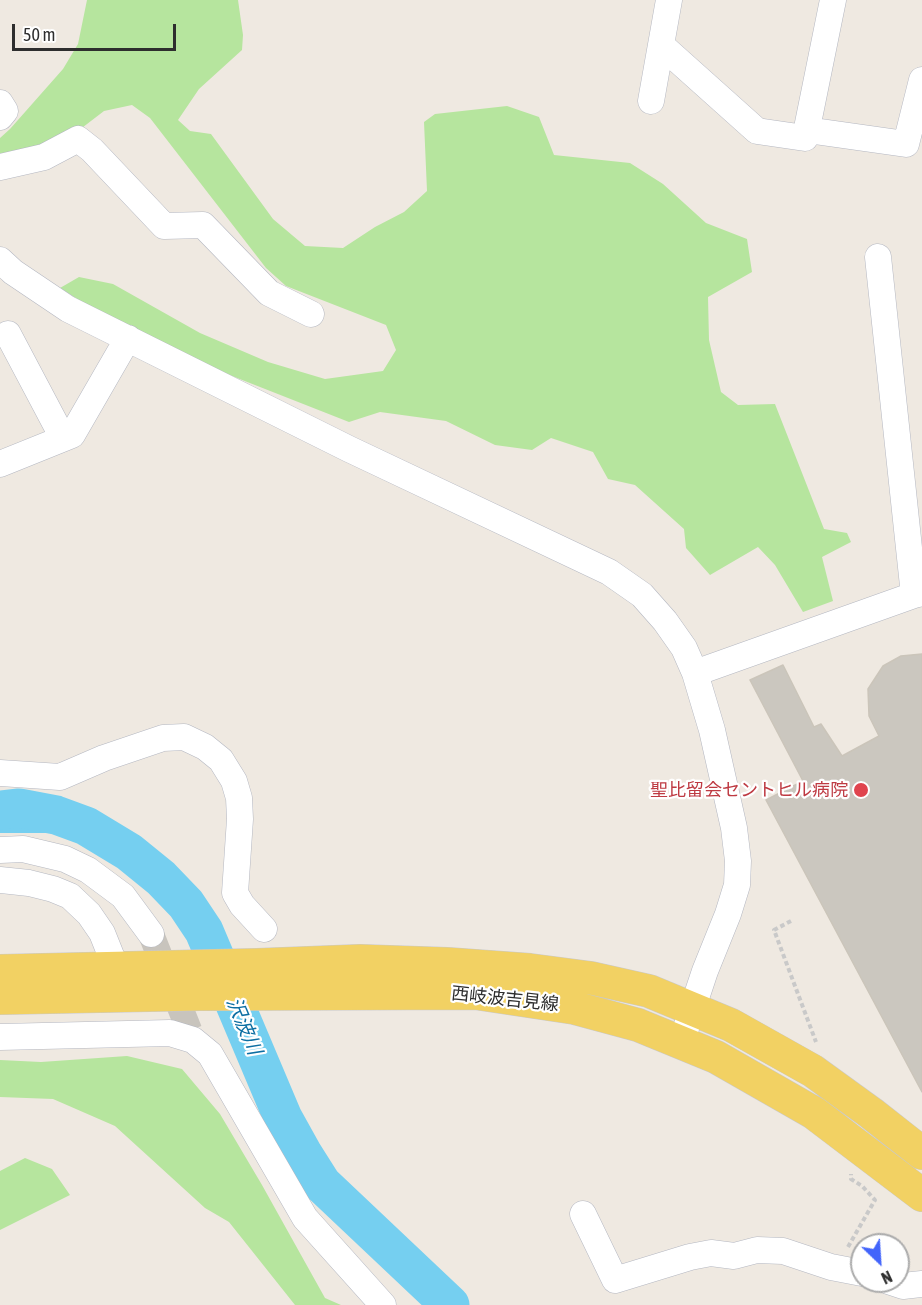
<!DOCTYPE html>
<meta charset="utf-8">
<style>
body{margin:0}
#map{position:relative;width:922px;height:1305px;overflow:hidden;background:#efe9e1;font-family:"Asap Condensed",sans-serif}
canvas{display:block}
.north{position:absolute;left:850px;top:1233px;width:60px;height:60px;box-sizing:border-box;background:#fff;border:2px solid #ababab;border-radius:50%;rotate:155deg;font-size:16px;font-weight:700;line-height:24px;text-align:center;color:#2e2e2e}
.north::after{content:'';display:block;margin:auto;width:21px;height:27px;background:#4264fb;clip-path:polygon(50% 0,100% 100%,50% 72%,0 100%)}
.scale{position:absolute;left:12px;top:24px;width:164px;height:27px;box-sizing:border-box;border:3px solid #2e2e2e;border-top:0;padding-left:8px;font-size:18px;line-height:21px;white-space:nowrap;color:#2e2e2e;-webkit-text-stroke:4px #fff;paint-order:stroke}
</style>
<div id="map">
<canvas width="922" height="1305"></canvas>
<div class="north">N</div>
<div class="scale">50 m</div>
</div>
<script>
const ctx = document.querySelector('canvas').getContext('2d');
ctx.lineJoin = 'round';
function fillPath(path, color) {
  ctx.fillStyle = color;
  ctx.fill(path, 'evenodd');
}
function shape(rows) {
  const path = new Path2D();
  for (const r of rows) {
    path.moveTo(r[0], r[1]);
    for (let i = 2; i < r.length; i += 2) path.lineTo(r[i], r[i + 1]);
  }
  return path;
}
function trace(path, color, width, dash) {
  ctx.strokeStyle = color;
  ctx.lineWidth = width;
  ctx.lineCap = dash ? 'butt' : 'round';
  ctx.setLineDash(dash || []);
  ctx.stroke(path);
}
function drawText(font, color, halo, rows, align = 'center') {
  ctx.font = font + ' "Asap Condensed","Noto Sans JP",sans-serif';
  ctx.lineWidth = 4.5;
  ctx.setLineDash([]);
  ctx.textBaseline = 'middle';
  ctx.strokeStyle = halo;
  ctx.fillStyle = color;
  for (const [text, x, y, turn = 0] of rows) {
    ctx.save();
    ctx.translate(x, y);
    ctx.rotate((+turn || 0) * Math.PI / 180);
    ctx.textAlign = isNaN(turn) ? turn : align;
    if (halo) ctx.strokeText(text, 0, 0);
    ctx.fillText(text, 0, 0);
    ctx.restore();
  }
}
fillPath(shape([
 [87,0,238,0,243,35,242,50,199,89,178,120,190,131,211,134,273,219,305,246,343,248,375,227,404,212,427,191,424,122,435,114,507,106,539,117,554,155,630,163,663,184,706,223,747,239,752,272,708,297,709,340,721,392,738,405,775,404,824,529,847,533,851,542,822,557,833,601,803,612,775,565,758,547,710,575,686,548,684,529,635,485,608,479,593,452,551,438,532,450,495,445,446,421,380,412,349,422,227,374,115,323,60,288,79,277,113,284,200,333,268,362,325,379,383,371,396,350,386,325,286,286,266,268,150,118,132,105,104,111,74,134,54,142,0,154,0,138,10,129,63,69,78,44],
 [127,1056,182,1069,220,1114,262,1185,325,1298,341,1305,295,1305,229,1222,205,1208,115,1126,53,1099,0,1097,0,1060,41,1062],
 [25,1158,52,1169,70,1195,0,1230,0,1171]
]), '#b6e59e');
fillPath(shape([
 [0,801,33,801,86,826,51,833,0,833]
]), '#75cff0');
trace(shape([
 [0,810,19,808,56,815,86,826,129,852,161,878,186,904,204,931,283,1118,303,1154,322,1184,450,1305]
]), '#75cff0', 39);
const building = shape([
 [922,654,922,1092,766,800,803,781,750,680,783,665,814,727,821,724,842,756,879,736,869,716,868,689,883,666,901,656,922,654]
]);
fillPath(building, '#cbc7bf');
trace(building, '#cbc5ba', 1.5);
trace(shape([
 [151,934,193,1040]
]), '#c8c4bd', 26, [26, 13]);
const minor = shape([
 [661,45,757,131,805,138,833,0],
 [651,101,669,0],
 [0,103,5,111,0,117],
 [807,130,906,144,922,80],
 [0,167,44,157,78,139,92,150,164,226,203,225,269,293,311,314],
 [878,257,914,595],
 [0,260,13,272,68,309,349,449,609,572,642,595,665,621,684,648,695,673,712,730,734,828,738,861,737,885,728,914,705,971,681,1043],
 [8,334,63,438],
 [0,464,72,435,128,338],
 [695,673,914,595,922,593],
 [0,773,60,777,104,758,163,738,184,737,205,747,221,760,234,781,239,798,240,819,235,893,242,905,264,929],
 [0,850,23,849,65,859,88,870,123,896,151,934],
 [0,880,29,883,53,889,70,896,89,914,102,933,116,968],
 [0,1037,170,1033,193,1040,210,1054,305,1218,383,1305],
 [583,1214,615,1280,690,1257,711,1253,734,1256,757,1250,783,1251,831,1267,862,1273],
 [888,1281,903,1286,922,1284]
]);
const major = shape([
 [0,971,257,965,360,961,447,964,530,970,591,978,649,991,731,1025,813,1071,871,1113,922,1153],
 [0,998,199,994,475,993,575,1008,638,1025,716,1057,814,1113,922,1195]
]);
trace(minor, '#b4b7c1', 27);
trace(major, '#c9c9c9', 34);
trace(shape([
 [791,921,774,930,816,1042],
 [848,1247,875,1200,862,1186,851,1179,851,1174]
]), '#c9c9c9', 4, [4.5, 3]);
trace(minor, '#fff', 26);
trace(major, '#f2d163', 33);
for (const [x, y, r, color] of [
 [861,790,8,"#e0444e"]
]) {
  const dot = new Path2D();
  dot.arc(x, y, r, 0, 2 * Math.PI);
  ctx.fillStyle = color;
  ctx.fill(dot);
  trace(dot, '#fff', 2);
}
drawText('18px', '#be3a42', '#fff', [
 ["聖比留会セントヒル病院",848,790]
], 'right');
drawText('18px', '#2e2e2e', '#fff', [
 ["西岐波吉見線",505,999,6]
]);
drawText('italic 20px', '#0d6fa3', '#fff', [
 ["沢波川",244,1026,67]
]);
</script>
